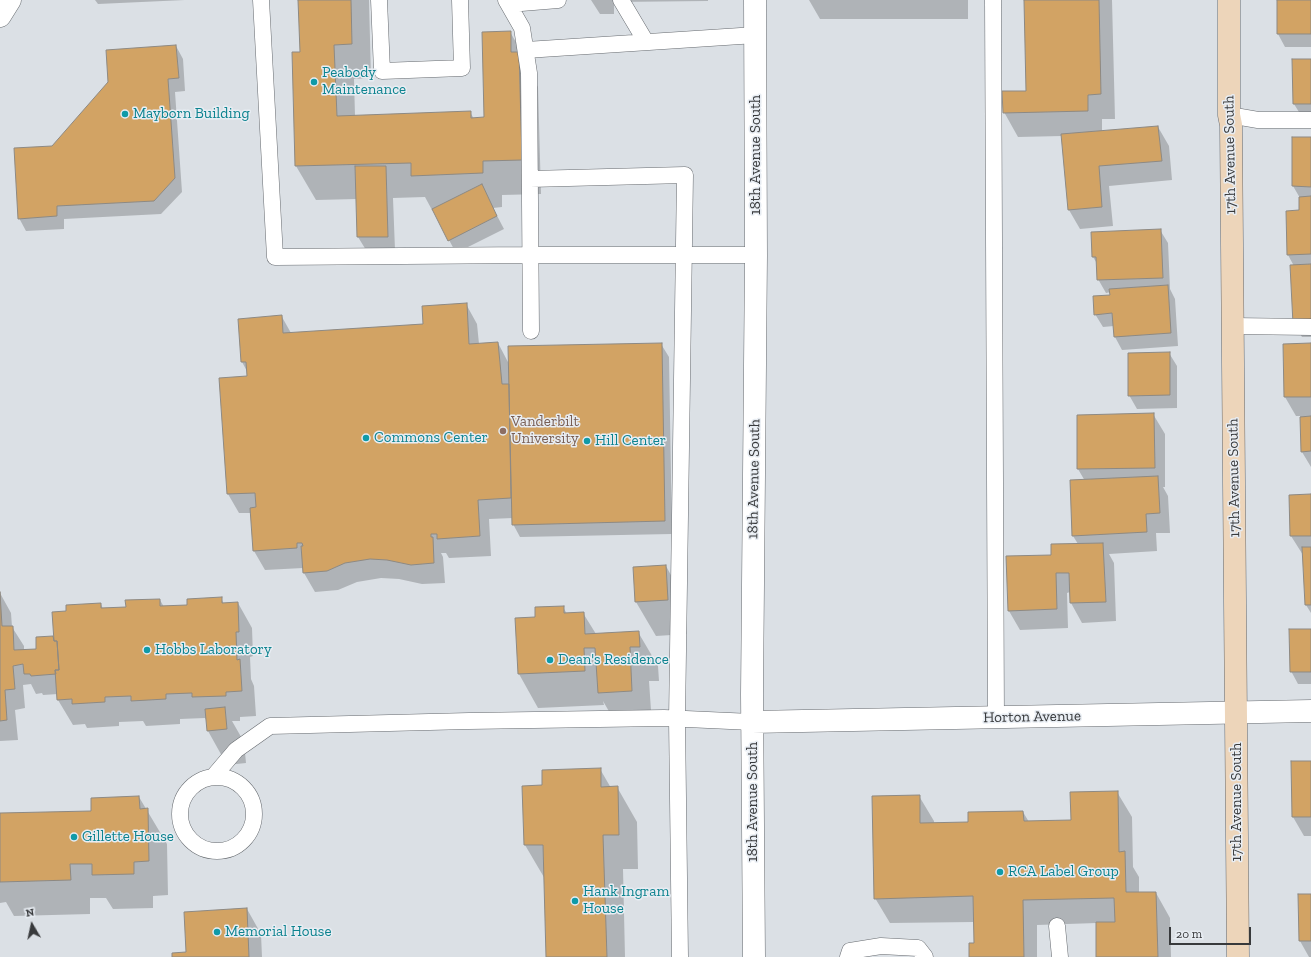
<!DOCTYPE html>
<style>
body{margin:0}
#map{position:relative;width:1311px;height:957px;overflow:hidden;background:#dbe0e5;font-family:"Zilla Slab",serif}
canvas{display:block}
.north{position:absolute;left:12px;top:905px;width:40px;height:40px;-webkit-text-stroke:3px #e8edf3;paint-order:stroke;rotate:351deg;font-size:11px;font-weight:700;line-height:16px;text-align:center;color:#383a3c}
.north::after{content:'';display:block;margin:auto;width:14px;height:18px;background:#383a3c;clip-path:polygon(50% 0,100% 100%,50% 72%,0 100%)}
.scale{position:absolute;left:1169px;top:927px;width:82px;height:18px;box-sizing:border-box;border:2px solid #383a3c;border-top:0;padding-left:5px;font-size:12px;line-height:14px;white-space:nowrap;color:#383a3c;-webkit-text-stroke:3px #e8edf3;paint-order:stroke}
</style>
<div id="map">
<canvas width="1311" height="957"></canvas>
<div class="north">N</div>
<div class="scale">20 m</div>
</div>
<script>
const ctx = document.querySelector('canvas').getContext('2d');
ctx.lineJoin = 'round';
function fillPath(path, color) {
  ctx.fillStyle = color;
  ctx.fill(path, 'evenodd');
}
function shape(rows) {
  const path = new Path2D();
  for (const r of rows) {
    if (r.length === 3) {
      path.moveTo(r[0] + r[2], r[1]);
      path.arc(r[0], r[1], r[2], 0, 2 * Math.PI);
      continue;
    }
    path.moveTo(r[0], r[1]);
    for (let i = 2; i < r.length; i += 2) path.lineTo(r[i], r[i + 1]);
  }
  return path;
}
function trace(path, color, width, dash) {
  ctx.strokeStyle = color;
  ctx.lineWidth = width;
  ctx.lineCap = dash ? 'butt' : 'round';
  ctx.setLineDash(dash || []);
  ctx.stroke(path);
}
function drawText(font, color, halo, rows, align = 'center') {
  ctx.font = font + ' "Zilla Slab",serif';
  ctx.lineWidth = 3;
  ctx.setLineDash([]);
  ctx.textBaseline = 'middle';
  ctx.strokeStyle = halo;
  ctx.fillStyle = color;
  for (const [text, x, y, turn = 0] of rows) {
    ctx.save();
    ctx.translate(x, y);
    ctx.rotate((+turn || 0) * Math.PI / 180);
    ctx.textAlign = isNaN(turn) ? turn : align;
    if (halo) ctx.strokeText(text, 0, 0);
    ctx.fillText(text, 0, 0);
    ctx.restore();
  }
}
fillPath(shape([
 [95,0,185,0,98,4],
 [299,0,369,0,371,78,354,79,355,116,470,112,474,119,486,118,510,32,530,66,530,73,538,87,541,194,502,195,502,207,493,208,504,229,456,253,433,210,432,210,425,197,393,198,395,250,366,250,358,237,357,199,316,200,296,166,293,53,301,53],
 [591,0,708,0,708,1,614,2,614,14,600,14],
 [809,0,968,0,968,19,820,19],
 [1025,0,1112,0,1115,119,1102,119,1102,132,1158,127,1169,146,1172,180,1109,186,1113,226,1080,229,1069,210,1062,136,1018,137,1004,112,1027,92],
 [1278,0,1311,0,1311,47,1285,47,1278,34],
 [176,46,183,59,185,91,175,92,182,192,161,214,64,219,64,229,26,231,19,218,52,147],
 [1311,60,1311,117,1302,117,1294,104],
 [1293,138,1311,138,1311,337,1302,337,1294,324,1294,266,1288,255,1300,211,1300,198,1293,186],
 [1160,230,1168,243,1170,289,1175,299,1178,346,1122,350,1115,337,1114,326,1103,327,1095,314,1111,296,1111,292,1106,293,1098,279,1098,265,1093,257],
 [466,304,477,324,479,344,498,343,509,364,661,344,669,357,672,534,520,537,513,524,513,518,489,519,491,556,449,558,446,553,441,553,443,557,445,583,422,584,399,579,381,578,357,582,338,590,315,592,304,573,303,568,265,570,254,551,251,513,239,513,228,494,220,379,248,377,248,373,242,362,239,320,282,317,291,333,424,324],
 [1311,344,1311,467,1302,452,1300,416,1296,416,1285,397],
 [1169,353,1177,366,1177,408,1137,409,1129,395],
 [1153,414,1165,434,1165,487,1163,487,1168,496,1170,533,1156,533,1157,551,1109,554,1114,563,1116,621,1082,623,1071,603,1070,592,1067,593,1068,628,1020,630,1009,611,1052,555,1078,544,1073,536,1085,481,1078,469,1078,416],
 [1311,495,1311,613,1306,605,1303,555,1291,536,1290,496],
 [666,566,685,601,687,634,656,636,636,602,634,568],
 [0,593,11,613,12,627,24,646,24,651,37,650,53,637,55,640,67,612,101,604,103,609,127,608,160,600,164,607,188,606,221,598,224,604,238,603,252,628,253,656,250,657,251,679,254,686,256,716,240,717,240,721,232,721,244,742,246,763,227,765,208,731,207,721,205,718,180,719,180,724,146,726,143,721,119,722,119,726,87,728,85,724,73,725,58,700,58,694,43,695,42,693,36,694,31,684,23,685,25,708,15,710,18,740,0,741],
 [563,607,567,614,583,613,596,634,638,632,658,666,659,681,649,681,652,725,618,727,603,701,604,705,538,708,519,674,516,619,536,618],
 [1311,630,1311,684,1298,684,1291,671],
 [1292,762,1311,762,1311,836,1304,836,1293,817],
 [600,769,611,788,617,787,637,822,638,869,623,869,625,957,547,957,545,879,525,845,523,787,543,786],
 [1117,792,1132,817,1133,867,1139,877,1139,893,1156,893,1170,918,1171,957,1097,957,1097,923,1037,925,1037,957,970,957,975,944,974,922,890,923,875,898,919,796,934,821,934,824,969,823,1023,812,1029,822,1072,821],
 [139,797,167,844,168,895,153,896,153,908,113,909,106,898,90,898,90,914,14,916,6,902,0,903,0,814,93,812],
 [1311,895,1311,957,1309,957,1300,941],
 [247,909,261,934,262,957,173,957,187,953]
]), '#0003');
const building = shape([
 [298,0,351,0,352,44,334,45,337,116,471,111,471,118,484,117,482,32,511,31,511,52,519,52,522,160,483,161,483,173,411,176,411,163,295,166,292,52,300,52,298,0],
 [1024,0,1099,0,1101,94,1088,95,1088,111,1003,113,1002,91,1026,91,1024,0],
 [1277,0,1311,0,1311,34,1277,34,1277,0],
 [176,45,179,78,168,79,175,178,154,201,57,206,57,216,18,219,14,148,52,146,108,82,106,50,176,45],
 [1292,59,1311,59,1311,104,1293,104,1292,59],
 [1158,126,1162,161,1099,166,1102,207,1068,210,1061,134,1158,126],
 [1292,137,1311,137,1311,187,1292,186,1292,137],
 [355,166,386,166,388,237,357,237,355,166],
 [482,184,497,216,448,241,432,209,482,184],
 [1311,196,1311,254,1287,255,1286,211,1299,210,1299,197,1311,196],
 [1161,229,1163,278,1097,280,1096,257,1092,257,1091,232,1161,229],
 [1311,264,1311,323,1293,324,1290,265,1311,264],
 [1168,285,1171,333,1114,337,1112,313,1094,315,1093,296,1110,295,1109,289,1168,285],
 [467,303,469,344,498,342,502,384,509,384,511,498,478,500,480,536,437,539,437,534,431,534,431,537,433,537,434,563,411,565,387,560,370,559,345,563,327,571,303,573,301,546,303,546,302,543,297,543,297,548,253,551,250,508,256,507,255,493,227,494,219,378,247,376,246,362,241,362,238,319,282,315,283,333,423,324,422,306,467,303],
 [662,343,665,521,512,525,508,346,662,343],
 [1311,343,1311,397,1284,397,1283,344,1311,343],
 [1170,352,1170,395,1128,396,1128,353,1170,352],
 [1154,413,1155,468,1077,469,1077,415,1154,413],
 [1311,416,1311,451,1301,452,1300,417,1311,416],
 [1158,476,1160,513,1146,514,1147,532,1072,536,1070,480,1158,476],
 [1311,494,1311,536,1290,536,1289,495,1311,494],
 [1103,543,1106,602,1070,603,1069,573,1056,573,1057,609,1008,611,1006,556,1051,555,1051,544,1103,543],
 [1302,547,1311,547,1311,605,1305,605,1302,547],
 [666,565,668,600,635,602,633,567,666,565],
 [0,592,2,626,13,626,14,650,36,649,36,637,53,636,54,641,57,641,59,670,55,670,56,674,31,676,30,674,24,674,23,664,13,666,15,689,5,690,7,720,0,721,0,592],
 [222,597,222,603,238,602,239,632,236,632,237,660,240,659,242,691,226,692,226,696,192,697,192,693,166,694,166,699,131,701,131,696,105,697,105,702,72,704,72,699,57,700,55,670,59,670,57,641,54,641,52,612,66,611,66,605,101,603,101,608,126,607,125,600,160,599,160,606,187,605,187,599,222,597],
 [564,606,564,613,584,612,585,634,639,631,640,647,630,647,632,691,598,693,595,648,584,648,585,671,518,674,515,618,535,617,535,607,564,606],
 [1289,629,1311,629,1311,672,1290,672,1289,629],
 [225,707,227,729,207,731,205,709,225,707],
 [1291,761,1311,761,1311,817,1292,817,1291,761],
 [601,768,601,787,618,786,619,835,603,835,607,957,546,957,543,845,524,845,522,786,542,785,542,770,601,768],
 [1118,791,1119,852,1125,851,1126,892,1156,892,1158,957,1096,957,1096,922,1115,922,1114,898,1023,900,1024,957,969,957,969,943,974,943,973,896,874,899,872,796,920,795,920,823,968,822,968,812,1023,811,1024,821,1071,820,1070,792,1118,791],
 [139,796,140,809,148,808,149,861,134,862,134,874,92,875,92,864,70,864,71,880,0,882,0,813,91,811,91,798,139,796],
 [1298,894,1311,894,1311,941,1299,941,1298,894],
 [247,908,249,957,172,957,172,953,186,952,184,912,247,908]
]);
fillPath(building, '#d2a364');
trace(building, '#8d8983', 1);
const lane = shape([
 [261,0,275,257,531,255,756,255],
 [379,0,382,71,462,68,460,0],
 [506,0,522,28,529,73,531,331],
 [621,0,646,42],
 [993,0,996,717],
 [509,4,558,0],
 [526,50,756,35],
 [1229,115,1258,120,1311,120],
 [530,179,685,175,677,719,680,957],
 [1233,326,1311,327],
 [213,777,236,750,270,726,469,721,664,718,752,722],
 [217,814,37],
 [1057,926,1060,957],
 [848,957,850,951,881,946,918,948,925,957]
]);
const street = shape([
 [0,16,10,0],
 [752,722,1311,711],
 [754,957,752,694,756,255,755,0]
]);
const secondary = shape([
 [1229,0,1229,115,1231,125,1238,957]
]);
trace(lane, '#666a6f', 17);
trace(street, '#666a6f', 23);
trace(secondary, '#666a6f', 23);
trace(lane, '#fff', 16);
trace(street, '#fff', 22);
trace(secondary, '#edd5ba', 22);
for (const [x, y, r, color] of [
 [314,82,4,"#0f9aa8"],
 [125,114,4,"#0f9aa8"],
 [503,431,4,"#8d6e63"],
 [366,438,4,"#0f9aa8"],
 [587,441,4,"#0f9aa8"],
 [147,650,4,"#0f9aa8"],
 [550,660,4,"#0f9aa8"],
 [74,837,4,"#0f9aa8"],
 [1000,872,4,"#0f9aa8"],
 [575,901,4,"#0f9aa8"],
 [217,932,4,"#0f9aa8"]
]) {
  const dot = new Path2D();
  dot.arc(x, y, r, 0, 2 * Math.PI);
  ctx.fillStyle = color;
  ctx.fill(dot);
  trace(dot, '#e8edf3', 1.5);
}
drawText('15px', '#0d838f', '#e8edf3', [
 ["Peabody",322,73],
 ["Maintenance",322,90],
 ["Mayborn Building",133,114],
 ["Commons Center",374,438],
 ["Hill Center",595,441],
 ["Hobbs Laboratory",155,650],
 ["Dean's Residence",558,660],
 ["Gillette House",82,837],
 ["RCA Label Group",1008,872],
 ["Hank Ingram",583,892],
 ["House",583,909],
 ["Memorial House",225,932]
], 'left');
drawText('15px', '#383a3c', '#e8edf3', [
 ["18th Avenue South",756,155,-90],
 ["17th Avenue South",1230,155,-91],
 ["17th Avenue South",1234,478,-91],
 ["18th Avenue South",754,479,-89],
 ["Horton Avenue",1032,717,-1],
 ["18th Avenue South",753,802,-90],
 ["17th Avenue South",1237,802,-90]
]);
drawText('15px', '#785e54', '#e8edf3', [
 ["Vanderbilt",511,422],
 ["University",511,439]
], 'left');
</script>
